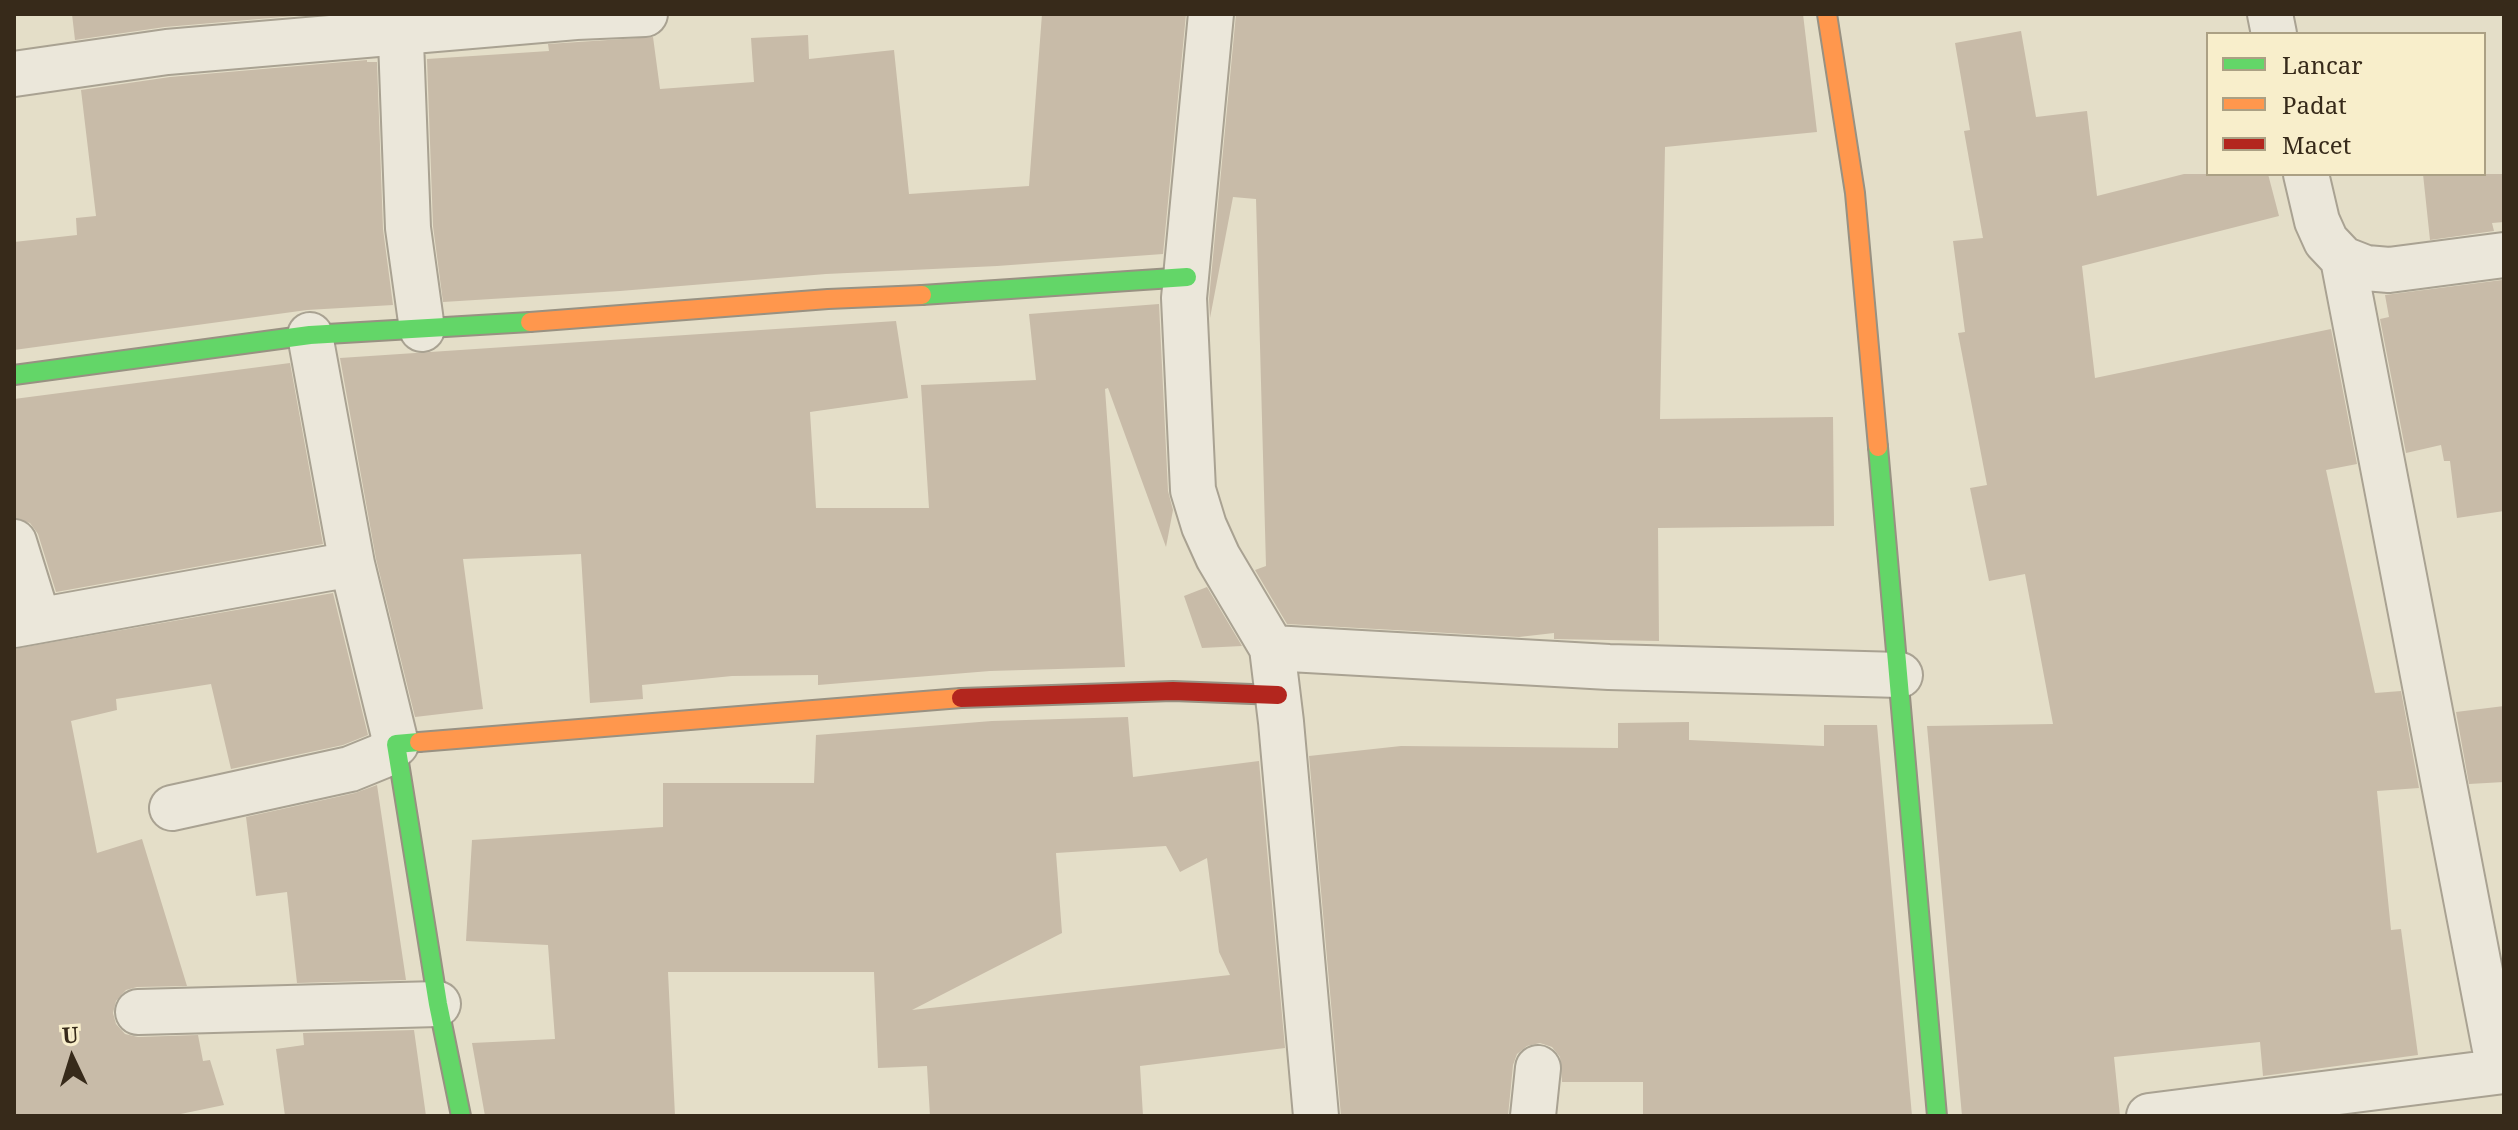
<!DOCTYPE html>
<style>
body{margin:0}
#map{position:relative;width:2518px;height:1130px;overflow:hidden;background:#e4dec8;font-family:"Noto Serif",serif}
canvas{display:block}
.frame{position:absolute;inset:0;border:16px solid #372a1a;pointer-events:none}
.legend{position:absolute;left:2206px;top:32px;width:280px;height:144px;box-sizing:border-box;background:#f8eecb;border:2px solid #aba084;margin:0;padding:10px 14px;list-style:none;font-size:24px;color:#372a1a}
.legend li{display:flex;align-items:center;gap:16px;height:40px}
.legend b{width:40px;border:2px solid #aba084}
.north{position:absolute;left:32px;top:1018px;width:80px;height:80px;-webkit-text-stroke:6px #f8eecb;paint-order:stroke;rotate:356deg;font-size:22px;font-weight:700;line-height:32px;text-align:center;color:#372a1a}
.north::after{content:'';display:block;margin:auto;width:28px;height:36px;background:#372a1a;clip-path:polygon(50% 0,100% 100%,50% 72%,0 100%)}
</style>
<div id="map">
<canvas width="2518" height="1130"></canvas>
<div class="frame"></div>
<ul class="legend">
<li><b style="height:10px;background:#63d668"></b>Lancar</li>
<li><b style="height:10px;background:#ff974d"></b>Padat</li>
<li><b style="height:10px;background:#b3261e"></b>Macet</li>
</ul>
<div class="north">U</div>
</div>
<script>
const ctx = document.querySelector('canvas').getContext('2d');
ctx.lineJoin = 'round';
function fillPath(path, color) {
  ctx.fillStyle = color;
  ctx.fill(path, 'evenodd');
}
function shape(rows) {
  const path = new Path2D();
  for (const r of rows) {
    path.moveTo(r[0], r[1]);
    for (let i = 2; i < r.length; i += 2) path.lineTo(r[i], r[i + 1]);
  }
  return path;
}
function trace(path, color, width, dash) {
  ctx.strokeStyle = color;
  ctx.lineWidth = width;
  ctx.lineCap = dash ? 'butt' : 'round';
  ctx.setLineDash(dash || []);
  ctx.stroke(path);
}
fillPath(shape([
 [72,14,318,14,165,27,75,40],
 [1042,14,1186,14,1163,254,997,266,826,274,620,291,443,302,433,226,427,59,549,51,548,44,653,37,660,89,754,82,751,38,808,35,809,59,894,50,909,194,1029,186],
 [1236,14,1803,14,1817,132,1665,147,1660,419,1833,417,1834,526,1658,528,1659,641,1554,639,1554,633,1519,637,1287,624,1255,570,1266,566,1256,199,1233,197,1210,318,1209,299],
 [2021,31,2036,117,2087,111,2097,196,2184,174,2268,174,2279,216,2082,266,2095,378,2331,329,2357,464,2326,470,2375,693,2401,691,2419,788,2377,791,2391,930,2401,929,2418,1055,2263,1076,2260,1042,2114,1057,2120,1116,1962,1116,1927,726,2053,724,2025,574,1989,581,1970,488,1987,485,1958,333,1965,332,1953,241,1983,238,1964,131,1970,130,1955,43],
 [367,60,367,62,377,62,383,229,393,305,307,310,14,350,14,242,77,235,76,218,96,216,81,90,170,77],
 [2423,174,2504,174,2504,222,2492,223,2494,231,2430,240],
 [2502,280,2504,511,2457,518,2450,461,2444,461,2441,445,2406,453,2380,319,2389,317,2385,295],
 [1159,304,1168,491,1173,510,1166,547,1108,388,1105,389,1125,667,990,671,818,685,818,675,732,676,642,685,643,699,590,703,581,554,463,559,483,709,415,717,376,559,340,358,896,321,908,398,810,412,816,508,929,508,921,385,1036,380,1029,314],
 [290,363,323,544,56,592,38,534,30,523,14,518,14,399],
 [1207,587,1242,646,1202,648,1184,596],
 [333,593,368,735,343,745,231,769,211,684,116,699,117,710,71,721,97,853,142,839,187,986,137,987,126,990,116,1001,113,1013,116,1024,125,1034,138,1037,198,1035,203,1061,210,1060,224,1105,171,1116,14,1116,14,649],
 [2504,706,2504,782,2469,784,2456,712],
 [1128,717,1133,777,1259,761,1285,1048,1140,1066,1143,1116,930,1116,927,1066,878,1068,874,972,668,972,675,1116,485,1116,472,1043,555,1039,548,945,466,941,472,840,663,827,663,783,814,783,816,735,992,721],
 [1166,846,1180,872,1207,858,1219,952,1230,975,912,1010,1062,933,1056,853],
 [1689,722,1689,740,1824,746,1824,725,1877,725,1912,1116,1643,1116,1643,1082,1562,1082,1560,1057,1552,1047,1540,1043,1527,1046,1517,1054,1513,1065,1508,1116,1341,1116,1309,756,1401,746,1618,748,1618,723],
 [377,785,406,980,297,983,287,892,256,896,246,817,355,793],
 [414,1030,426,1116,285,1116,276,1049,304,1045,303,1033]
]), '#c8bba8');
const street = shape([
 [400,14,408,228,422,329],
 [1211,14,1184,298,1193,490,1204,526,1218,557,1272,648,1281,722,1316,1116],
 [2270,14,2274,34],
 [14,74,167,52,576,17,645,14],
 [2306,174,2317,221,2326,241,2343,259,2366,268,2389,270,2504,255],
 [2343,259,2499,1070],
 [310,335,352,564],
 [14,542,38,619],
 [14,625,352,564,396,744,382,756,350,769,172,808],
 [1272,648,1609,667,1900,675],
 [138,1012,438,1004],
 [1533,1116,1538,1068],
 [2149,1116,2504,1071]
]);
const fast = shape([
 [922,295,1187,277],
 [14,375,310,335,530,322],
 [1878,447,1937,1116],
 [419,742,396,744,438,1004,461,1116]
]);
const slow = shape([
 [1827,14,1855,193,1878,447],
 [530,322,828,299,922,295],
 [419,742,961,698]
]);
const jam = shape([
 [961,698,1173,691,1278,695]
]);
trace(street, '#a9a292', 48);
trace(fast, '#989182', 22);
trace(slow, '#989182', 22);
trace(jam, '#989182', 22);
trace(street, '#ebe7da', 44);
trace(fast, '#63d668', 18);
trace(slow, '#ff974d', 18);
trace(jam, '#b3261e', 18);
</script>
